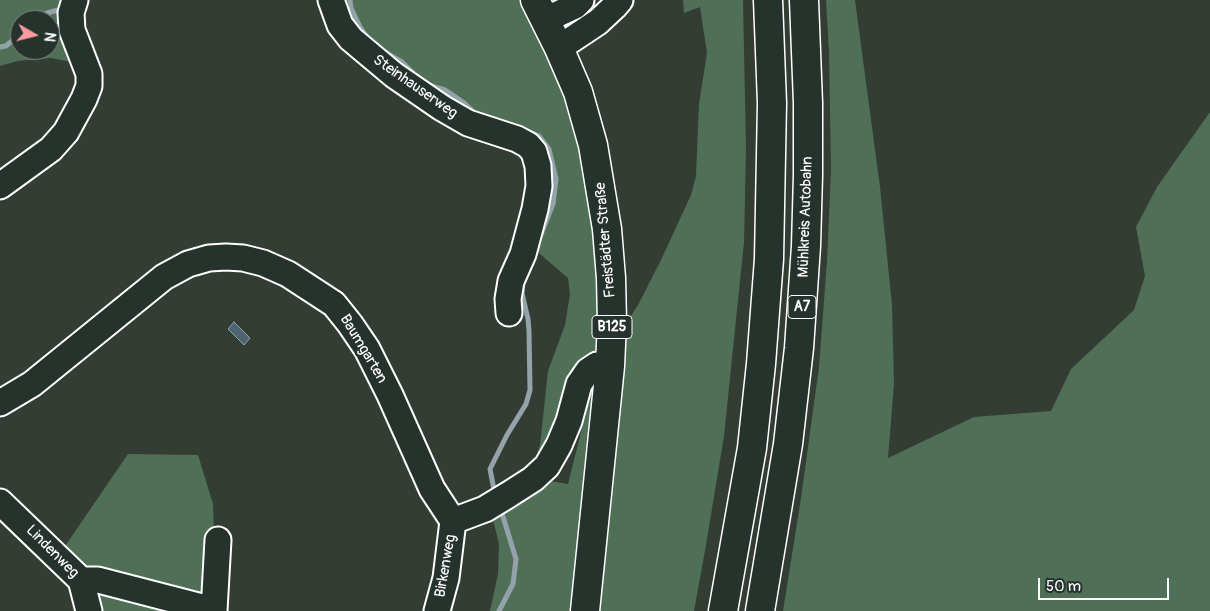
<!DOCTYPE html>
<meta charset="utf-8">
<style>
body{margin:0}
#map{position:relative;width:1210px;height:611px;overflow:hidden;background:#333d34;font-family:Pangolin,sans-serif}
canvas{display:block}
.north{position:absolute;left:10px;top:10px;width:50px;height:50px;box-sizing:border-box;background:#26332d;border:1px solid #7d8581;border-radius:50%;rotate:98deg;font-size:14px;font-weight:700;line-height:20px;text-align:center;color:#fff}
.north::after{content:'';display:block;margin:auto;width:18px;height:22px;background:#ff9aa2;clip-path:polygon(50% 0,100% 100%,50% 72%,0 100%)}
.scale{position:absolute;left:1038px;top:578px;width:131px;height:22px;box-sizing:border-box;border:2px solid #fff;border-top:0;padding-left:6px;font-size:15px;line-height:18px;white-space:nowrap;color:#fff;-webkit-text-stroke:4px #26332d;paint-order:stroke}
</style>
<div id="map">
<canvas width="1210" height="611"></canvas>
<div class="north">N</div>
<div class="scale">50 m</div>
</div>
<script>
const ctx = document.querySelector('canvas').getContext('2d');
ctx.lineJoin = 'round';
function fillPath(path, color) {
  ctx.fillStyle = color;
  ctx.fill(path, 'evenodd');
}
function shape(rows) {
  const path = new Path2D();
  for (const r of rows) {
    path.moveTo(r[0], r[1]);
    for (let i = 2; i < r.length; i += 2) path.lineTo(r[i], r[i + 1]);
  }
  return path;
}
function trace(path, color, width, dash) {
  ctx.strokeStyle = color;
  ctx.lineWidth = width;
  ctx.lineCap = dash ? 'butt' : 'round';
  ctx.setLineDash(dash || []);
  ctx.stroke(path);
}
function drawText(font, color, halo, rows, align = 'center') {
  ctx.font = font + ' Pangolin,sans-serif';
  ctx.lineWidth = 5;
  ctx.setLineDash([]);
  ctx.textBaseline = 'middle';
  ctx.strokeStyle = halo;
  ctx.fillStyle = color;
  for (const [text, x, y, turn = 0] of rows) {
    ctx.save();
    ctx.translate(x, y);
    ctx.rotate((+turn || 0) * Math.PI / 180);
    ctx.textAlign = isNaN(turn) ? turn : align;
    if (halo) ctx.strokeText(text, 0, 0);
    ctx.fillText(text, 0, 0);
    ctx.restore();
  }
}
fillPath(shape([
 [0,0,68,0,77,63,51,58,18,61,0,66],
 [20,20,50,20,50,50,20,50],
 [336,0,520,0,536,27,576,119,595,199,601,345,590,357,560,422,533,466,540,445,548,371,565,325,570,294,568,278,532,247,546,175,492,127,377,55],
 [683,0,743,0,746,147,744,242,724,436,705,551,694,611,595,611,625,325,638,305,661,260,691,195,696,176,699,104,707,53,700,7,684,13],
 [826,0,855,0,880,187,892,305,894,384,888,458,974,417,1051,411,1071,369,1134,310,1145,276,1136,227,1157,187,1210,112,1210,611,783,611,801,498,819,367,827,261,831,170,829,52],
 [597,379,575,611,490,611,498,574,499,544,491,512,544,480,568,484,587,408,579,406],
 [128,454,198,455,213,504,214,533,207,597,87,570,61,552],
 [96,589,186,611,94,611]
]), '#506f57');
const water = shape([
 [234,322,250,338,244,345,228,329,234,322]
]);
fillPath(water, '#4d6571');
trace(water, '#94a3aa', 1);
trace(shape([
 [350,0,351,8,360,27,369,40],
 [40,20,47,13,62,9],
 [0,47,6,46,20,34],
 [383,51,402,62,418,78],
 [428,85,445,90,463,102,478,116],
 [527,131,539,136,549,149,556,179,553,204,538,242],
 [495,495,490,469,507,435,526,404,530,390,529,331,528,319,522,293,523,282],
 [499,611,513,584,516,559,500,507]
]), '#94a3aa', 5);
const minor = shape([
 [331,0,340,25,351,39,394,75,442,108,468,123,517,139,528,145,534,152,538,166,539,186,535,209,523,254,511,281,508,299,509,313],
 [545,20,575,6,581,0],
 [559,48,598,22,614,7,620,0],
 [0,186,51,149,66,132,84,99,89,86,89,74,72,30,71,13,75,0],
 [0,403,32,384,164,277,188,264,209,258,226,257,243,258,263,263,288,274,334,304,350,324,367,349,390,395,432,489,453,521,485,509,508,495,533,479,547,466,559,445,569,421,579,384,588,371,597,365,610,366],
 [0,502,81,580,89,611],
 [81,580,98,580,214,610],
 [214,611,218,540],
 [437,611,446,578,453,521]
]);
const major = shape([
 [535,0,559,48,578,92,593,145,607,229,611,278,612,322,610,366,585,611]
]);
const highway = shape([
 [723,611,752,448,761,364,769,259,772,103,768,0],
 [760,611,788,444,799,348,806,246,808,175,808,103,804,0]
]);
trace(minor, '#fff', 29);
trace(major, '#fff', 31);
trace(highway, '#fff', 31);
trace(minor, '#26332d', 25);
trace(major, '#26332d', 28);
trace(highway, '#26332d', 28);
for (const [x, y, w] of [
 [802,307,28],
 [612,327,40]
]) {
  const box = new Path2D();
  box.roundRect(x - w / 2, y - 11.5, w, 23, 4);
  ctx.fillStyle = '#26332d';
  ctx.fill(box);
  trace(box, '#fff', 1);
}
drawText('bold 14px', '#fff', null, [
 ["A7",802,307],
 ["B125",612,327]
]);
drawText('15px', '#fff', '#26332d', [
 ["Steinhauserweg",415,87,35],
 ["Mühlkreis Autobahn",806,217,-88],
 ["Freistädter Straße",606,240,-95],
 ["Baumgarten",363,349,59],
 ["Lindenweg",52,552,45],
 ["Birkenweg",446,566,-80]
]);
</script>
